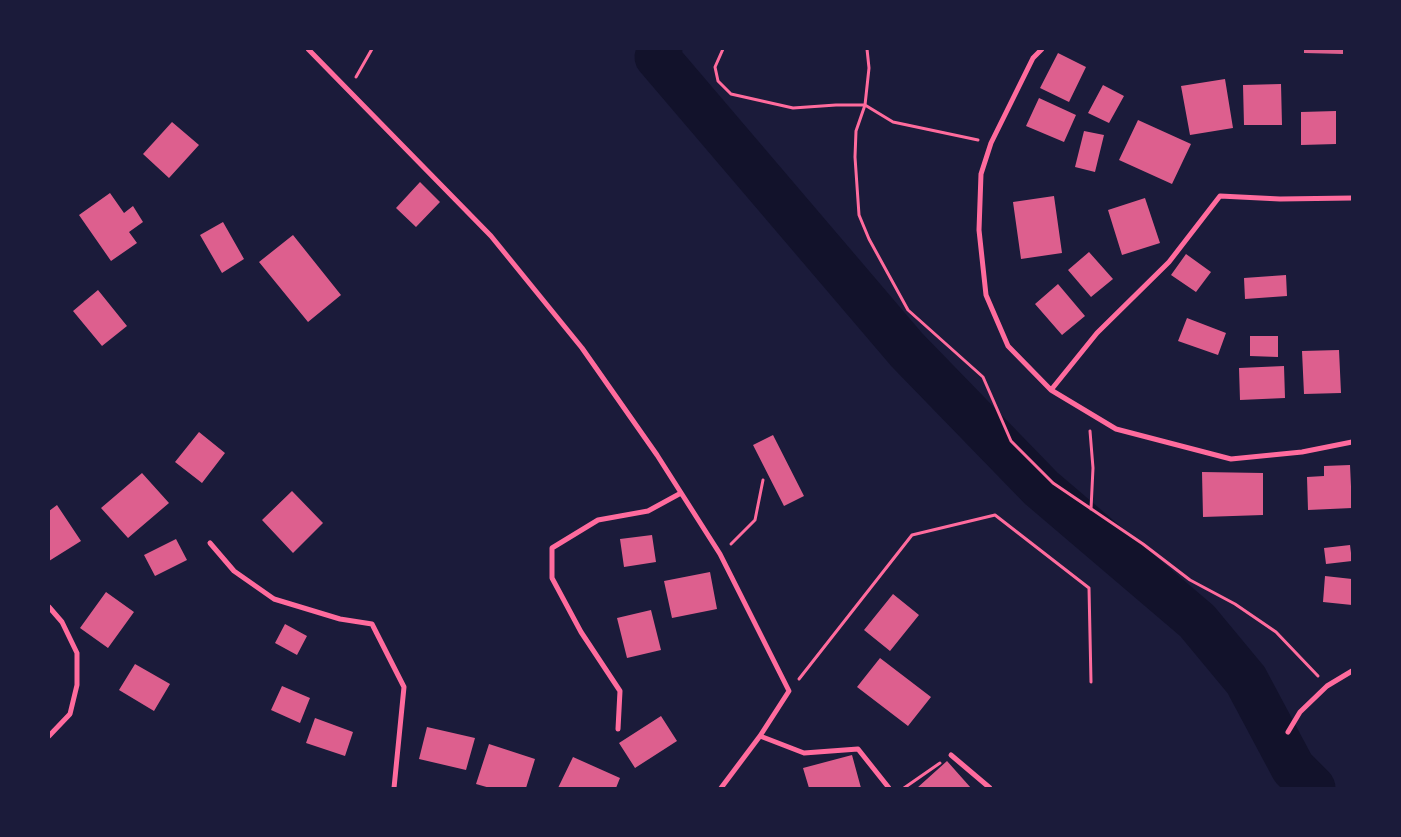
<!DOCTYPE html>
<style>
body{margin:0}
#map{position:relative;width:1401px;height:837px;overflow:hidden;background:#1b1b3a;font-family:"PT Serif",serif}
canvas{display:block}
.frame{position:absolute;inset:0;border:50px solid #1b1b3a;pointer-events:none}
</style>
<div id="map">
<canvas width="1401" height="837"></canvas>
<div class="frame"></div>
</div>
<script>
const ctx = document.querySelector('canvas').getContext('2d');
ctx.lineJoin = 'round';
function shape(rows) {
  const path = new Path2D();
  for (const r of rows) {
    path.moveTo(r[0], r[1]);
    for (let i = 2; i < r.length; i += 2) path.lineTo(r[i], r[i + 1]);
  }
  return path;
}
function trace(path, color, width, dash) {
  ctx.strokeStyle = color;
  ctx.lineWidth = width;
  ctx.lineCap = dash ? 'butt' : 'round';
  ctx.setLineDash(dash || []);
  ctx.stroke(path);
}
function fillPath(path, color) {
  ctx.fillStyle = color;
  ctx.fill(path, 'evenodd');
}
trace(shape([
 [660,49,657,57,907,350,1041,488,1197,621,1246,680,1293,768,1313,788]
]), '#12122b', 45);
fillPath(shape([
 [1304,49,1343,49,1343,54,1304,53],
 [1058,53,1086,67,1069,102,1040,88],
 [1225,79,1233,128,1190,135,1181,86],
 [1281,84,1282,125,1244,125,1243,85],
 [1103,85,1124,96,1109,123,1088,113],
 [1039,98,1076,115,1064,142,1026,126],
 [1336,111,1336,144,1301,145,1301,112],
 [1138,120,1191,144,1172,184,1119,160],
 [172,122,199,145,169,178,143,154],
 [1084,131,1104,135,1095,172,1075,167],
 [420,182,440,202,416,227,396,208],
 [110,193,124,213,133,206,143,222,129,232,137,243,111,261,79,215],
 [1054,196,1062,253,1021,259,1013,202],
 [1145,198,1160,243,1122,255,1108,210],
 [223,222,244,259,222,273,200,235],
 [293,235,341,295,308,322,259,262],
 [1089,252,1113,279,1091,297,1068,270],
 [1186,254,1211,272,1196,292,1171,275],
 [1286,275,1287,296,1245,299,1244,278],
 [1058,284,1085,316,1062,335,1035,304],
 [98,290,127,326,102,346,73,311],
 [1187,318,1226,333,1218,355,1178,341],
 [1250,336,1278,336,1278,357,1250,356],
 [1339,350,1341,393,1304,394,1302,351],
 [1284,366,1285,398,1240,400,1239,368],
 [199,432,225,453,202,483,175,462],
 [773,435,804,496,784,506,753,445],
 [1350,465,1352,508,1308,510,1307,477,1324,476,1324,466],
 [1202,472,1263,473,1263,515,1203,517],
 [142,473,169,503,128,538,101,508],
 [292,491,323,523,293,553,262,520],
 [57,505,81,541,49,561,49,511],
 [652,535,656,562,624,567,620,539],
 [176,539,187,560,155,576,144,555],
 [1350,545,1352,561,1326,564,1324,548],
 [710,572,717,609,672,618,664,581],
 [1325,576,1352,579,1352,605,1323,602],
 [106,592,134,612,108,648,80,628],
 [893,594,919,615,890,651,864,630],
 [651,610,661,650,627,658,617,618],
 [285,624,307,636,297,655,275,643],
 [880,658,931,697,908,726,857,687],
 [135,664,170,684,154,711,119,690],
 [282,686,310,698,300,723,271,710],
 [661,716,677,741,635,768,619,743],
 [315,718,353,732,345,756,306,743],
 [427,727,475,738,466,770,419,759],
 [489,744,535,759,526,788,490,788,476,784],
 [852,755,861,788,809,788,803,768],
 [573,757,620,778,616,788,558,788],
 [947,761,971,788,917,788]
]), '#dd5f8e');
trace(shape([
 [723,49,715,67,718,81,731,94,793,108,836,105,865,105,893,122,978,140],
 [867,49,869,68,865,105,856,131,855,157,859,215,869,239,908,310,983,377,1011,441,1053,483,1143,544,1190,580,1235,604,1276,632,1318,676],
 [356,77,372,49],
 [1090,431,1093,468,1091,509],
 [731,544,755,520,763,480],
 [799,679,912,535,995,515,1089,588,1091,682],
 [904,788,940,763]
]), '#ff6b9d', 3);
trace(shape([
 [308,49,491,236,582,348,657,455,720,554,789,691,760,736,721,788],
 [1042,49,1033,58,991,143,981,174,979,230,986,295,1008,346,1051,390,1116,429,1231,459,1302,452,1352,442],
 [1051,390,1097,333,1169,262,1220,196,1280,199,1352,198],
 [210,543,234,571,274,599,340,619,372,624,404,687,394,788],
 [49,607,62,622,77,653,77,685,70,714,49,736],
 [618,729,620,691,581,632,552,578,552,548,598,520,648,511,681,493],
 [1288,732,1300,712,1327,686,1352,671],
 [760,736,804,753,858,749,889,788],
 [951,755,990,788]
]), '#ff6b9d', 5);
</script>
